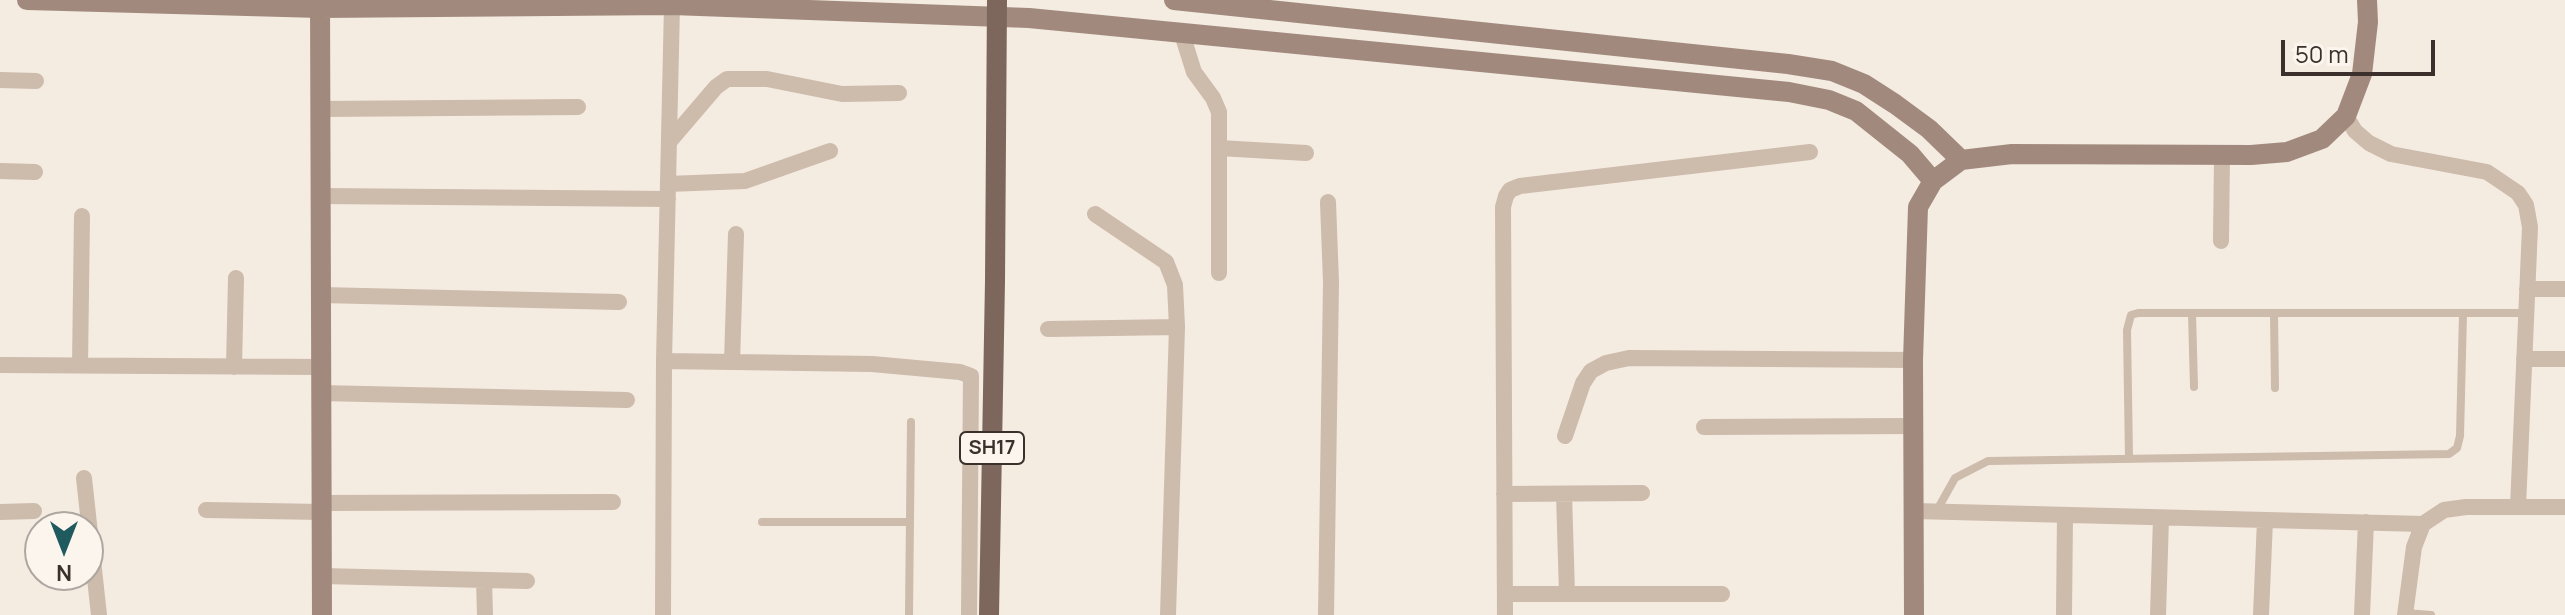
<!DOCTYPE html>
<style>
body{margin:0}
#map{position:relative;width:2565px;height:615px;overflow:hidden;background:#f4ebe1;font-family:Manrope,sans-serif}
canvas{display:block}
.north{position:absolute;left:24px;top:511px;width:80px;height:80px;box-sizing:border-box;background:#fbf5ee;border:2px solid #aea6a0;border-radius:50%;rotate:180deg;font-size:22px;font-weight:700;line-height:32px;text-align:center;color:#3b302b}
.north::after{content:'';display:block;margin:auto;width:28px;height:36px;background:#1f5a5e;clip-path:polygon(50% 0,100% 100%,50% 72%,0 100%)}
.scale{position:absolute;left:2281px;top:40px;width:154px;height:36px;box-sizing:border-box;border:4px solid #3b302b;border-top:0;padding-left:10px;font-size:24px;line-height:28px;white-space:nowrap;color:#3b302b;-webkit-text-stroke:6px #fbf5ee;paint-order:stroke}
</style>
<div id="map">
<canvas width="2565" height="615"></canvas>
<div class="north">N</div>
<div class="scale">50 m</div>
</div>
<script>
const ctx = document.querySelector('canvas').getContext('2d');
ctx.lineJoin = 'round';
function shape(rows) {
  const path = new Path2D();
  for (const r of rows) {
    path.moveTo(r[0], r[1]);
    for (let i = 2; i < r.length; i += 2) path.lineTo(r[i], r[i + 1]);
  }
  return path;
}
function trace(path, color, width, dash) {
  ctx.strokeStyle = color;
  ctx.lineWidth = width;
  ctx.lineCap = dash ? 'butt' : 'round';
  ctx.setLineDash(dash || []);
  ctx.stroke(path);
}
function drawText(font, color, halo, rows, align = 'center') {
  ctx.font = font + ' Manrope,sans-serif';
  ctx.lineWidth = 6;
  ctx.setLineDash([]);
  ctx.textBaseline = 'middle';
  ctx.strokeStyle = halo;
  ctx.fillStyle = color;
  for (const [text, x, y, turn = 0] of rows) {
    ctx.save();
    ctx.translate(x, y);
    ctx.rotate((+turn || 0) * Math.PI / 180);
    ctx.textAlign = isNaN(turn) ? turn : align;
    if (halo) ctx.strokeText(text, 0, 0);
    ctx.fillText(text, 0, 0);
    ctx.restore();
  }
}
trace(shape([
 [2192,313,2194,387],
 [2274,313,2275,388],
 [2129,458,2127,330,2131,315,2138,313,2526,313],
 [1936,512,1955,478,1988,461,2449,454,2457,448,2460,436,2463,313],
 [762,522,910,522],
 [2405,613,2431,615],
 [909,615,911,422]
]), '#cdbbac', 8);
trace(shape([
 [1182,34,1194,72,1213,98,1219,112,1219,273],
 [0,80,36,81],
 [320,109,578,107],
 [2346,116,2355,131,2369,143,2391,154,2487,172,2518,193,2526,205,2530,227,2518,507],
 [669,142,716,87,727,79,767,79,842,94,899,93],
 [1219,148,1306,153],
 [0,171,35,172],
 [668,184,745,181,830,151],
 [321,196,668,199],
 [1095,214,1166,262,1175,285,1177,327,1168,615],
 [2221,241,2222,156],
 [2527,289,2565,289],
 [321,295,619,302],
 [1048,329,1177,327],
 [2524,359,2565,359],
 [664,361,872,364,960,372,971,376,969,615],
 [732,362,736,234],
 [0,365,321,367],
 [80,365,82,216],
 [234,367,236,278],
 [321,393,627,400],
 [1704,427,1914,426],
 [1565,436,1583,383,1591,371,1606,363,1629,358,1913,360],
 [84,478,99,615],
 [1504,494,1642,493],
 [1564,494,1567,594],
 [322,503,613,502],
 [206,510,322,512],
 [1914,511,2423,524],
 [0,512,34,511],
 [322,576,527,581],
 [484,580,485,615],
 [1505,594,1722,594],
 [663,615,664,361,672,5],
 [1326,615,1331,282,1328,202],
 [1505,615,1503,207,1506,196,1510,190,1520,186,1810,152],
 [2064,615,2065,515],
 [2158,615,2161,518],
 [2261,615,2265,520],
 [2362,615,2366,522],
 [2405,615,2414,547,2423,524,2444,510,2466,507,2565,507]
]), '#cdbbac', 16);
trace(shape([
 [27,0,320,8,672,5,1029,18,1789,92,1829,100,1856,111,1910,154,1933,181],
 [320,0,322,615],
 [1174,0,1788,64,1832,71,1864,84,1895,104,1929,129,1961,160],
 [1914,615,1913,360,1918,207,1933,181,1961,160,2012,154,2251,155,2287,152,2322,139,2346,116,2362,74,2368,22,2367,0]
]), '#a18a7d', 20);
trace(shape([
 [989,615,995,281]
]), '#7d675c', 20);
trace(shape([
 [995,281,997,0]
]), '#7d675c', 20);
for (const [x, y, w] of [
 [992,448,64]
]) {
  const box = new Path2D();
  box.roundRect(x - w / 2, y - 16, w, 32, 6);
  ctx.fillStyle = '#fbf5ee';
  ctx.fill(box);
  trace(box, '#3b302b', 2);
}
drawText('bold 20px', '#3b302b', null, [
 ["SH17",992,448]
]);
</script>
